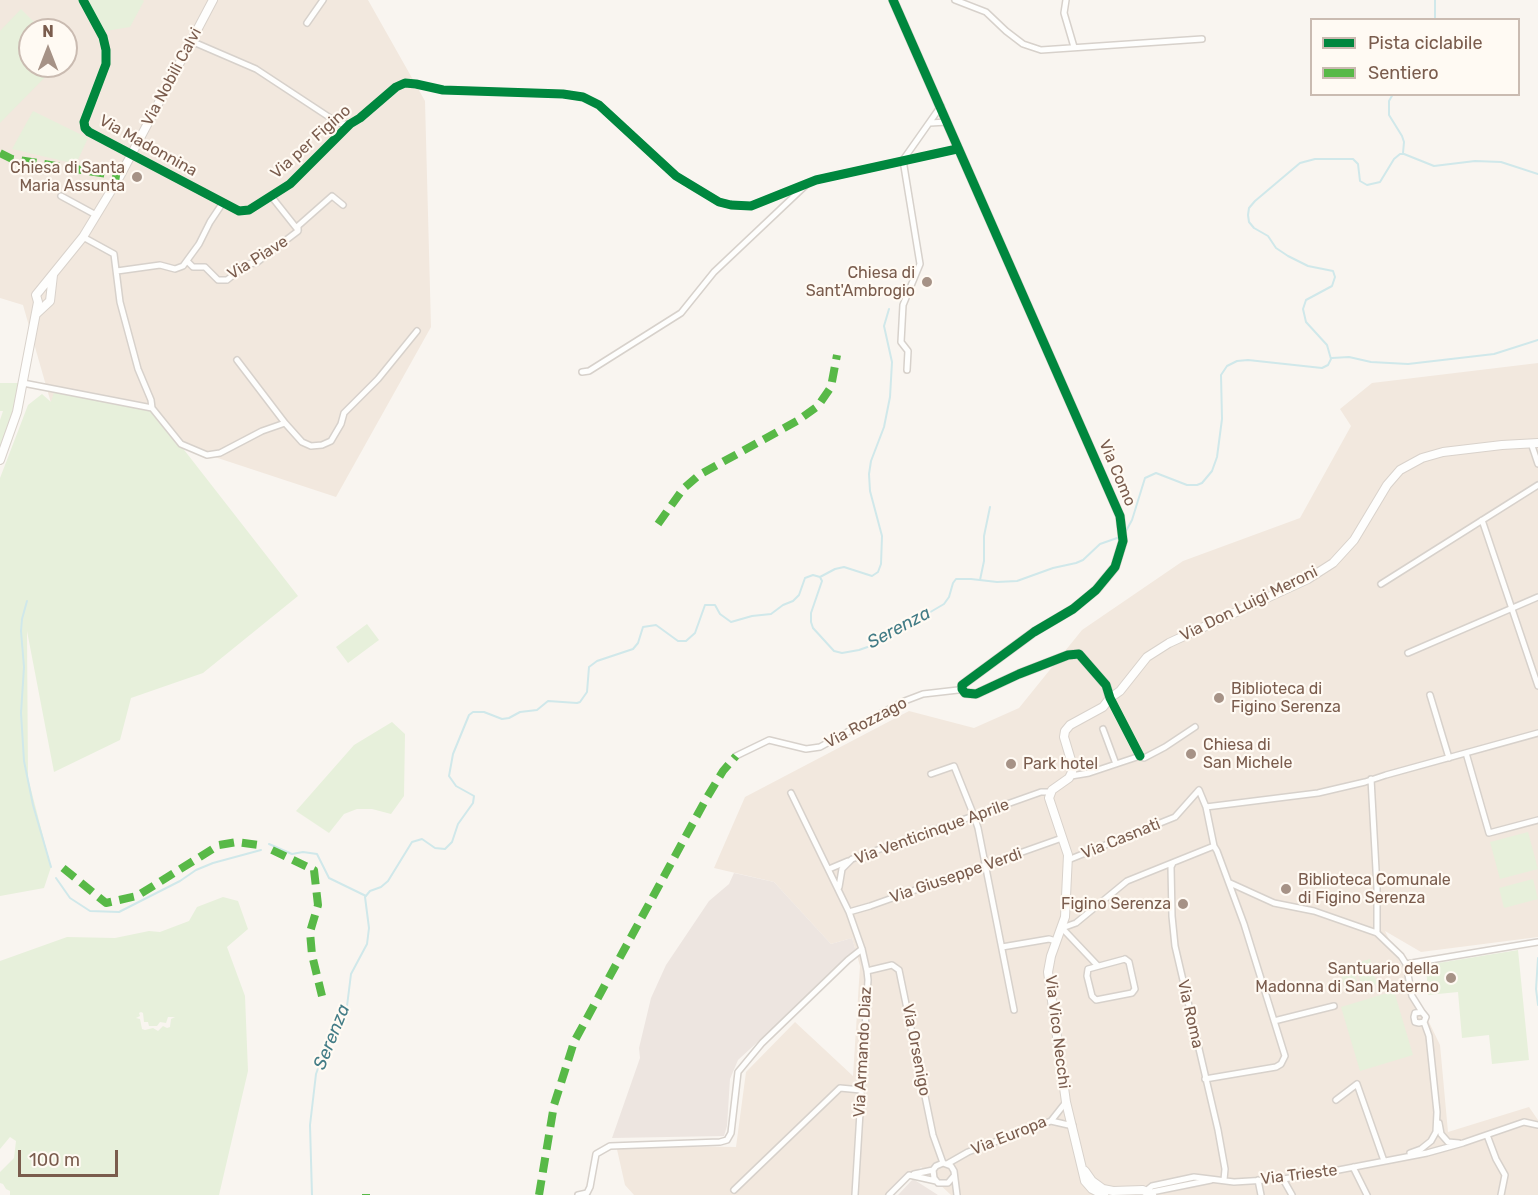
<!DOCTYPE html>
<style>
body{margin:0}
#map{position:relative;width:1538px;height:1195px;overflow:hidden;background:#f9f5f0;font-family:Rubik,sans-serif}
canvas{display:block}
.legend{position:absolute;left:1310px;top:18px;width:210px;height:78px;box-sizing:border-box;background:#fffaf3;border:2px solid #cabbb1;margin:0;padding:8px 10px;list-style:none;font-size:18px;color:#7a5c4d}
.legend li{display:flex;align-items:center;gap:12px;height:30px}
.legend b{width:30px;border:2px solid #cabbb1}
.north{position:absolute;left:18px;top:18px;width:60px;height:60px;box-sizing:border-box;background:#fffaf3;border:2px solid #cabbb1;border-radius:50%;rotate:0deg;font-size:16px;font-weight:700;line-height:24px;text-align:center;color:#7a5c4d}
.north::after{content:'';display:block;margin:auto;width:21px;height:27px;background:#a69286;clip-path:polygon(50% 0,100% 100%,50% 72%,0 100%)}
.scale{position:absolute;left:18px;top:1150px;width:100px;height:27px;box-sizing:border-box;border:3px solid #7a5c4d;border-top:0;padding-left:8px;font-size:18px;line-height:21px;white-space:nowrap;color:#7a5c4d;-webkit-text-stroke:4px #fffaf3;paint-order:stroke}
</style>
<div id="map">
<canvas width="1538" height="1195"></canvas>
<ul class="legend">
<li><b style="height:8px;background:#00873e"></b>Pista ciclabile</li>
<li><b style="height:8px;background:#58b947"></b>Sentiero</li>
</ul>
<div class="north">N</div>
<div class="scale">100 m</div>
</div>
<script>
const ctx = document.querySelector('canvas').getContext('2d');
ctx.lineJoin = 'round';
function fillPath(path, color) {
  ctx.fillStyle = color;
  ctx.fill(path, 'evenodd');
}
function shape(rows) {
  const path = new Path2D();
  for (const r of rows) {
    path.moveTo(r[0], r[1]);
    for (let i = 2; i < r.length; i += 2) path.lineTo(r[i], r[i + 1]);
  }
  return path;
}
function trace(path, color, width, dash) {
  ctx.strokeStyle = color;
  ctx.lineWidth = width;
  ctx.lineCap = dash ? 'butt' : 'round';
  ctx.setLineDash(dash || []);
  ctx.stroke(path);
}
function drawText(font, color, halo, rows, align = 'center') {
  ctx.font = font + ' Rubik,sans-serif';
  ctx.lineWidth = 4.5;
  ctx.setLineDash([]);
  ctx.textBaseline = 'middle';
  ctx.strokeStyle = halo;
  ctx.fillStyle = color;
  for (const [text, x, y, turn = 0] of rows) {
    ctx.save();
    ctx.translate(x, y);
    ctx.rotate((+turn || 0) * Math.PI / 180);
    ctx.textAlign = isNaN(turn) ? turn : align;
    if (halo) ctx.strokeText(text, 0, 0);
    ctx.fillText(text, 0, 0);
    ctx.restore();
  }
}
fillPath(shape([
 [0,0,368,0,425,101,431,327,336,497,51,403,23,305,0,298],
 [30,30,66,30,66,66,30,66],
 [1538,363,1538,937,1421,952,1385,931,1440,1045,1448,1132,1529,1107,1538,1120,1538,1195,951,1195,921,1167,893,1195,634,1195,625,1185,616,1145,736,1147,746,1072,795,1022,853,1076,860,966,852,938,831,944,774,882,714,868,745,797,909,711,974,728,1019,708,1082,630,1183,561,1300,518,1351,426,1340,409,1372,383]
]), '#f2e8de');
fillPath(shape([
 [734,873,774,882,831,944,852,938,856,952,738,1060,730,1079,727,1126,724,1136,612,1138,640,1058,639,1048,651,998,666,965,709,901,729,884],
 [913,1179,938,1195,898,1195]
]), '#ede5e0');
fillPath(shape([
 [86,0,142,0,144,1,130,27,106,31],
 [21,9,42,30,30,30,30,66,56,66,0,123,0,31],
 [33,111,88,138,76,164,12,149],
 [0,383,23,383,0,460,0,420,3,411,0,411],
 [55,389,153,410,298,596,203,673,131,698,120,740,54,772,27,631,28,778,51,867,44,888,0,896,0,478,28,405,42,394,51,402],
 [367,624,379,640,348,663,336,647],
 [392,722,405,734,404,796,391,814,372,809,357,809,344,814,329,833,296,811,354,745],
 [1528,832,1538,869,1500,879,1490,842],
 [1533,879,1538,899,1504,908,1499,888],
 [223,897,238,901,248,929,227,947,245,996,248,1071,219,1195,10,1195,10,1191,6,1189,3,1184,0,1183,0,1172,14,1158,16,1141,10,1137,0,1149,0,961,67,937,115,938,149,931,160,932,189,921,197,907],
 [141,1012,143,1013,144,1022,148,1022,149,1026,157,1026,160,1022,166,1023,168,1017,175,1017,171,1019,170,1027,167,1028,163,1026,158,1031,153,1028,145,1030,142,1029,140,1019,136,1018,140,1016,139,1013],
 [1518,950,1529,1060,1492,1064,1489,1035,1462,1038,1458,992,1428,995,1426,965],
 [1370,959,1377,984,1362,988,1356,963],
 [1353,967,1358,987,1345,990,1340,970],
 [1394,991,1413,1055,1360,1071,1341,1007]
]), '#e7f0db');
trace(shape([
 [1435,20,1435,0],
 [1393,94,1389,101,1389,115,1402,136,1404,142,1403,153],
 [1332,358,1349,357,1371,362,1408,364,1494,354,1538,340],
 [1126,531,1132,520,1145,478,1156,473,1187,485,1197,485,1202,483,1212,471,1217,457,1222,419,1221,375,1227,366,1237,361,1248,360,1322,368,1328,365,1331,359,1327,345,1306,322,1303,309,1306,300,1332,286,1335,277,1333,271,1308,266,1288,256,1276,248,1268,236,1254,228,1249,222,1248,215,1249,208,1255,201,1300,163,1315,159,1353,159,1358,164,1360,181,1367,185,1380,182,1394,159,1400,154,1404,154,1434,166,1475,161,1501,162,1538,174],
 [820,577,835,569,844,567,872,576,878,572,881,564,882,536,870,491,869,474,871,461,884,427,890,397,892,362,884,326,889,309],
 [980,580,984,561,984,536,990,507],
 [27,601,22,619,21,631,24,667,21,713,24,761,33,805,51,867],
 [269,844,292,854,303,852,317,854,329,878,366,896],
 [56,878,70,898,90,911,119,912,180,881,196,870,213,863,261,850],
 [1538,958,1536,989,1538,1005],
 [312,1195,310,1125,316,1074,321,1060,347,1006,351,974,367,944,369,928,365,897,370,891,381,887,388,881,412,842,422,839,435,848,445,849,452,842,458,824,473,803,474,796,456,786,449,776,453,754,469,715,473,712,484,712,502,719,509,718,520,712,537,710,548,701,577,703,580,702,587,692,589,667,597,661,633,649,638,643,643,627,656,625,678,641,686,641,695,633,705,605,715,605,720,614,731,622,752,616,771,614,783,605,793,601,799,595,805,578,813,575,820,577,822,581,811,613,811,622,813,628,834,651,842,653,859,650,876,644,944,604,949,597,953,583,956,579,971,579,997,582,1017,581,1053,568,1076,563,1083,560,1100,544,1120,537]
]), '#d0e8ea', 2);
const street = shape([
 [83,0,103,37,106,50,106,64,84,122,85,128,89,132,239,211,249,210,290,184,350,124,360,118,396,87,405,83,416,84,443,90,563,94,583,97,599,105,676,176,719,202,731,205,751,206,816,180,957,149],
 [955,0,986,12,1006,31,1023,44,1041,50,1202,39],
 [1066,0,1064,13,1074,47],
 [307,23,323,0],
 [191,41,256,69,335,121,342,124,350,124],
 [930,123,947,122],
 [61,196,96,215],
 [271,196,298,230],
 [83,237,114,254,120,302,138,369,151,400,152,408],
 [187,261,193,267,205,267,218,280,227,280,247,264,256,263,298,231,298,226,332,196,343,205],
 [117,271,160,265,175,269,183,266,199,244,210,222,222,204],
 [237,360,285,423],
 [907,370,908,351,901,342,903,305,920,264,903,160,941,106],
 [582,372,589,371,681,313,714,272,806,185],
 [23,383,152,408,181,444,207,455,220,453,262,431,285,423,302,442,311,446,322,445,331,441,341,424,344,413,378,379,417,331],
 [1531,443,1538,464],
 [1482,520,1538,686],
 [1381,584,1538,485],
 [1408,653,1538,597],
 [1430,695,1449,758],
 [1110,698,1140,756],
 [1103,729,1116,764],
 [1466,753,1489,833,1538,820],
 [736,756,769,740,806,749,820,747,902,702,923,694,958,690,962,687],
 [931,774,954,766,974,816,978,828,1014,1010],
 [1071,776,1089,773,1140,756,1144,758,1165,747,1195,727],
 [1371,779,1377,888,1377,933],
 [791,793,849,912,862,949,867,971,868,980,855,1195],
 [1206,807,1318,793,1365,782,1386,775,1538,733],
 [1068,860,1175,817,1199,790,1206,807,1214,846,1127,881,1076,923,1062,928,1098,966],
 [1173,863,1171,867,1172,916,1175,946,1218,1130,1225,1169,1224,1180],
 [829,869,848,861],
 [1230,883,1274,903,1314,911,1377,933,1401,956,1406,964,1412,996,1422,1012],
 [839,887,842,869,852,859,1041,792,1050,792],
 [849,912,870,906,1062,838],
 [1002,947,1049,939,1056,941],
 [1125,959,1129,962,1135,989,1132,993,1096,1000,1092,996,1087,976,1088,969,1125,959],
 [1406,964,1538,942],
 [867,971,892,965,899,970,933,1135,943,1163],
 [1274,1021,1334,1006],
 [1205,1079,1276,1067,1281,1064,1285,1056,1244,924,1217,851,1214,846],
 [1336,1100,1357,1084,1384,1161],
 [1051,1121,1073,1126],
 [1439,1123,1441,1134,1448,1142,1459,1143],
 [1487,1135,1496,1159,1505,1175,1501,1195],
 [1410,1153,1421,1149,1431,1141,1436,1132,1437,1112,1429,1036,1424,1022,1426,1017,1422,1012,1415,1013,1414,1017,1415,1022,1419,1023,1424,1022],
 [947,1164,968,1152,1051,1121,1066,1102],
 [1353,1167,1367,1195],
 [914,1174,933,1170],
 [953,1177,948,1183,938,1183,934,1178,933,1170,936,1166,943,1163,951,1166,954,1171,957,1195],
 [1283,1179,1292,1195],
 [1258,1180,1261,1195],
 [734,1190,840,1088,861,1090],
 [1147,1193,1211,1180],
 [578,1195,587,1193,590,1187,596,1154,610,1146,720,1142,727,1140,731,1133,738,1072,762,1043,848,960,862,949],
 [889,1195,909,1175,936,1181],
 [1147,1195,1147,1190,1152,1186,1194,1177,1234,1182,1283,1179,1323,1173,1427,1153,1463,1143,1524,1122,1538,1125]
]);
const secondary = shape([
 [893,0,1120,516,1123,541,1115,567,1096,590,1073,609,1034,632,962,685,962,689,965,693,976,694,1019,674,1068,655,1079,654,1106,685,1110,698],
 [36,314,50,301,53,275],
 [0,460,17,412,38,302,36,295,83,237,120,176,213,0],
 [1085,1171,1092,1181,1103,1189,1113,1191,1143,1190,1152,1195],
 [1104,1195,1092,1189,1085,1181,1066,1102,1048,972,1051,956,1065,917,1068,855,1049,798,1052,790,1069,778,1072,772,1073,767,1064,737,1065,731,1070,725,1103,707,1110,698,1120,691,1147,657,1169,643,1308,579,1333,563,1354,540,1387,485,1400,470,1422,458,1443,452,1502,445,1538,443]
]);
trace(street, '#d7d1cb', 8);
trace(secondary, '#d9d2cb', 10);
trace(street, '#fefefd', 5);
trace(secondary, '#fefefd', 8);
trace(shape([
 [0,153,12,159,120,176],
 [658,524,683,489,699,475,797,421,818,406,831,387,837,355],
 [272,850,314,870,318,905,310,932,312,955,322,996],
 [63,868,106,903,137,896,219,845,237,842,259,845],
 [366,1194,366,1195],
 [539,1195,554,1105,574,1042,706,799,723,771,736,756]
]), '#58b947', 8, [15, 8]);
trace(shape([
 [83,0,103,37,106,50,106,64,84,122,85,128,89,132,239,211,249,210,290,184,350,124,360,118,396,87,405,83,416,84,443,90,563,94,583,97,599,105,676,176,719,202,731,205,751,206,816,180,957,149],
 [893,0,1120,516,1123,541,1115,567,1096,590,1073,609,1034,632,962,685,962,689,965,693,976,694,1019,674,1068,655,1079,654,1106,685,1110,698,1140,756]
]), '#00873e', 9);
for (const [x, y, r, color] of [
 [137,177,6,"#a69286"],
 [927,282,6,"#a69286"],
 [1219,698,6,"#a69286"],
 [1191,754,6,"#a69286"],
 [1011,764,6,"#a69286"],
 [1286,889,6,"#a69286"],
 [1183,904,6,"#a69286"],
 [1451,978,6,"#a69286"]
]) {
  const dot = new Path2D();
  dot.arc(x, y, r, 0, 2 * Math.PI);
  ctx.fillStyle = color;
  ctx.fill(dot);
  trace(dot, '#fffaf3', 2);
}
drawText('16px', '#7a5c4d', '#fffaf3', [
 ["Via Nobili Calvi",172,77,-62],
 ["Via per Figino",311,142,-42],
 ["Via Madonnina",148,146,29],
 ["Via Piave",258,258,-32],
 ["Via Como",1117,473,67],
 ["Via Don Luigi Meroni",1249,604,-26],
 ["Via Rozzago",866,723,-28],
 ["Via Venticinque Aprile",932,832,-20],
 ["Via Casnati",1121,839,-22],
 ["Via Giuseppe Verdi",956,876,-19],
 ["Via Roma",1190,1014,77],
 ["Via Vico Necchi",1057,1032,83],
 ["Via Orsenigo",916,1050,79],
 ["Via Armando Diaz",863,1052,-87],
 ["Via Europa",1009,1136,-22],
 ["Via Trieste",1299,1175,-7]
]);
drawText('16px', '#7a5c4d', '#fffaf3', [
 ["Chiesa di Santa",125,168],
 ["Maria Assunta",125,186],
 ["Chiesa di",915,273],
 ["Sant'Ambrogio",915,291],
 ["Biblioteca di",1231,689,"left"],
 ["Figino Serenza",1231,707,"left"],
 ["Chiesa di",1203,745,"left"],
 ["San Michele",1203,763,"left"],
 ["Park hotel",1023,764,"left"],
 ["Biblioteca Comunale",1298,880,"left"],
 ["di Figino Serenza",1298,898,"left"],
 ["Figino Serenza",1171,904],
 ["Santuario della",1439,969],
 ["Madonna di San Materno",1439,987]
], 'right');
drawText('italic 18px', '#437c86', '#fffaf3', [
 ["Serenza",899,628,-28],
 ["Serenza",332,1037,-68]
]);
</script>
